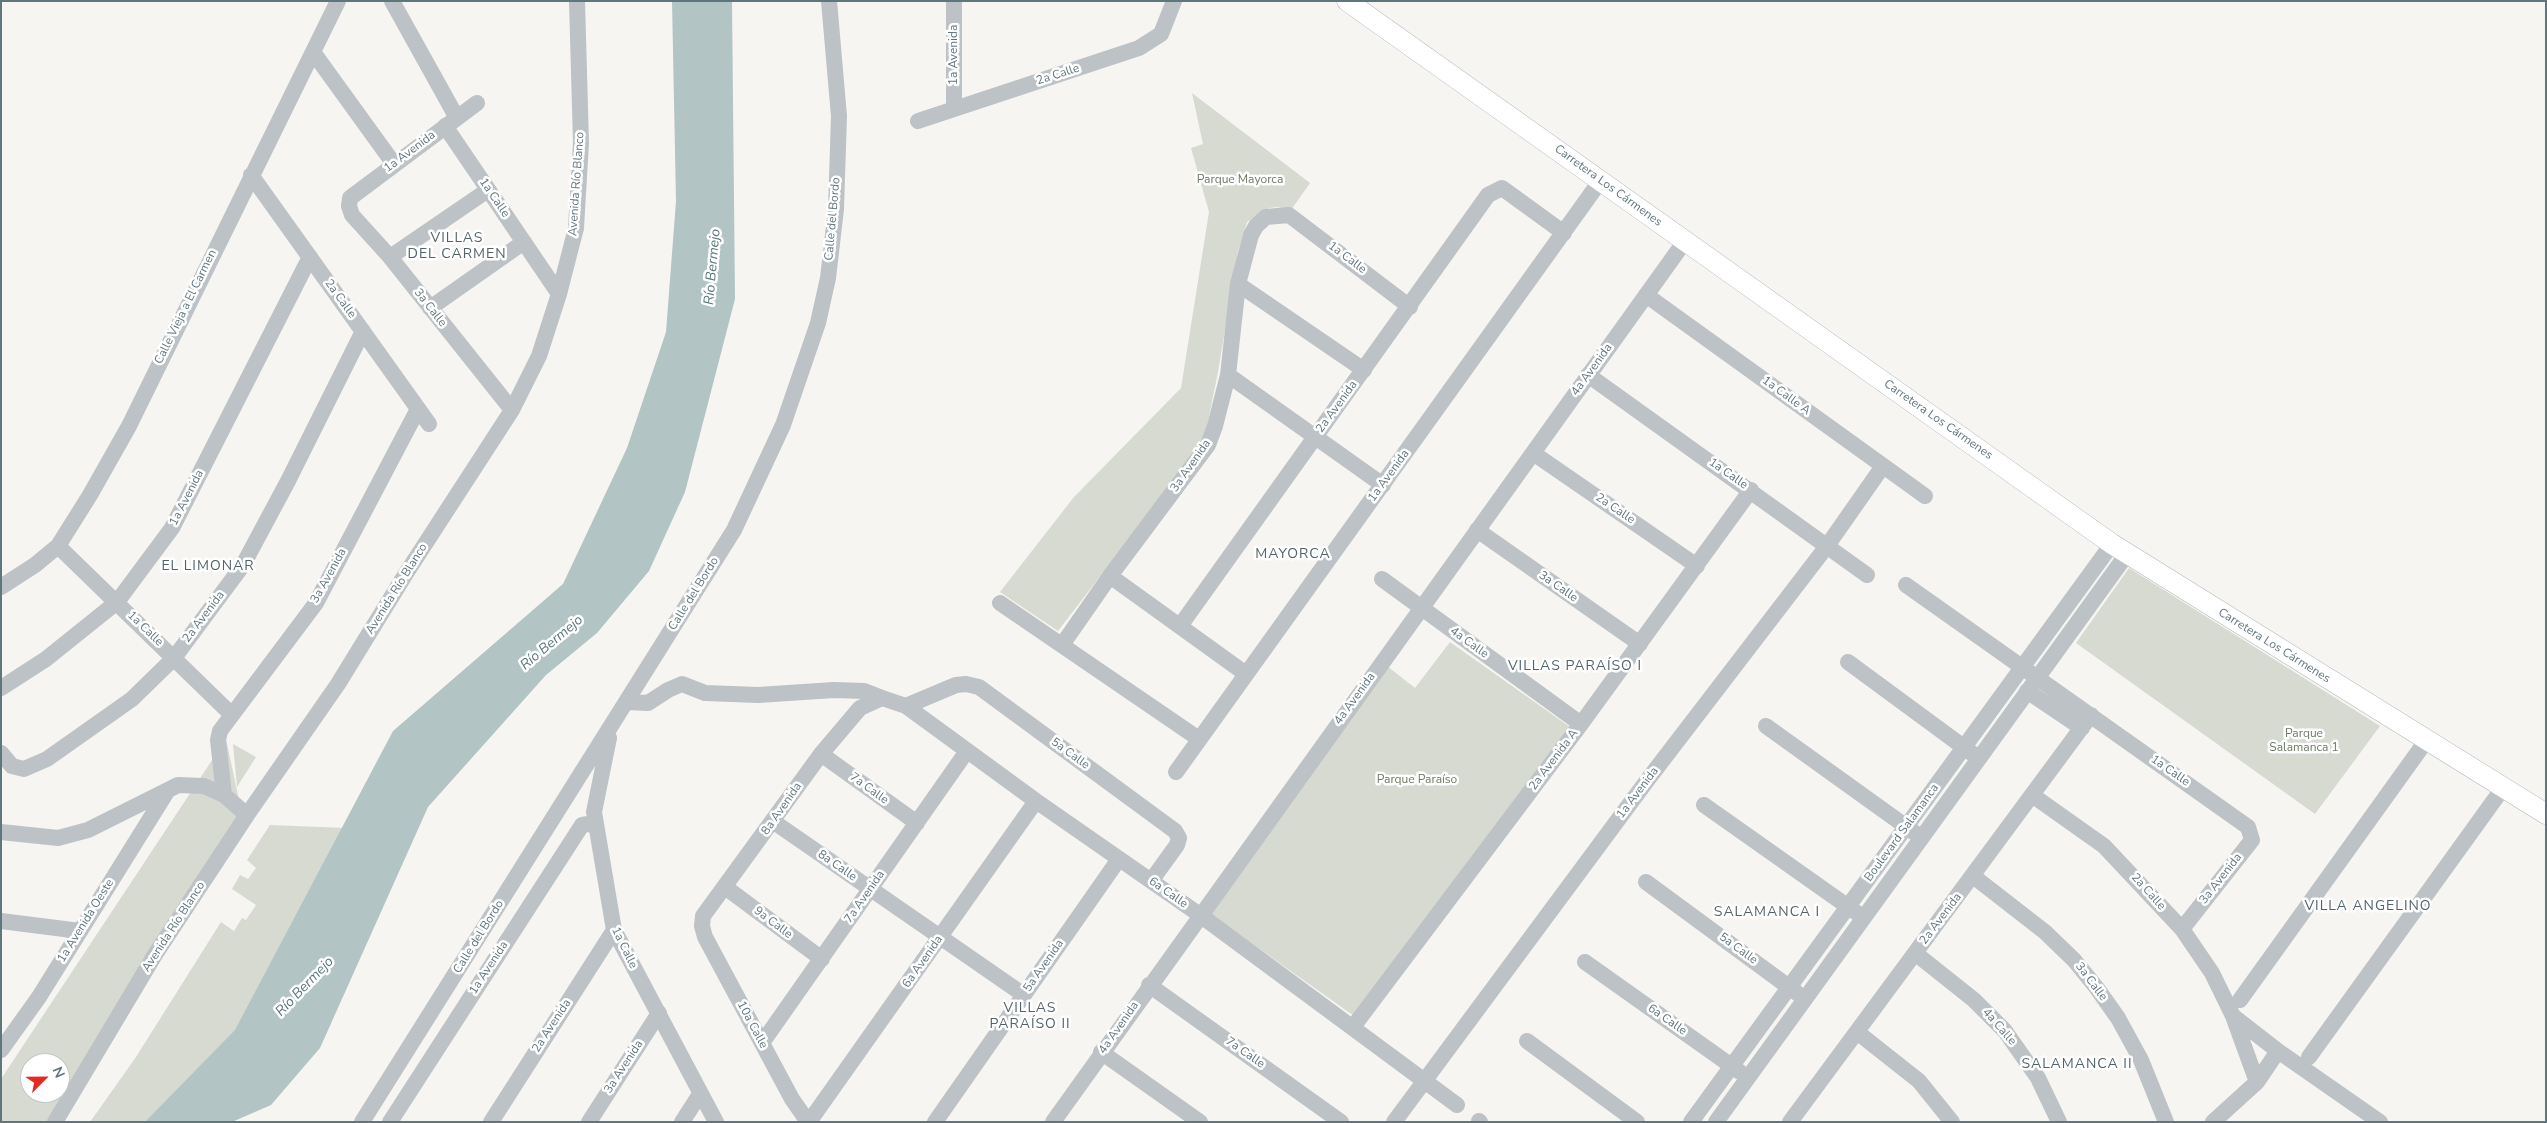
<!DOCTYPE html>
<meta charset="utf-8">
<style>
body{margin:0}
#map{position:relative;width:2547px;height:1123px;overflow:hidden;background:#f6f5f2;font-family:"Nunito Sans",sans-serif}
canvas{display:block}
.frame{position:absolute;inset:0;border:2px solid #60767d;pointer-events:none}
.north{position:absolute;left:20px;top:1053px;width:50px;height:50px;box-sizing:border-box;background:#fff;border:1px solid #bfc8cb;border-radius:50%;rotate:67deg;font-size:14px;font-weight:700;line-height:20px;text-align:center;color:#60767d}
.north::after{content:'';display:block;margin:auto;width:18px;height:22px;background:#e32b24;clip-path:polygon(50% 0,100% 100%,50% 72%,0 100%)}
</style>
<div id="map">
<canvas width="2547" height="1123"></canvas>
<div class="frame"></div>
<div class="north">N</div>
</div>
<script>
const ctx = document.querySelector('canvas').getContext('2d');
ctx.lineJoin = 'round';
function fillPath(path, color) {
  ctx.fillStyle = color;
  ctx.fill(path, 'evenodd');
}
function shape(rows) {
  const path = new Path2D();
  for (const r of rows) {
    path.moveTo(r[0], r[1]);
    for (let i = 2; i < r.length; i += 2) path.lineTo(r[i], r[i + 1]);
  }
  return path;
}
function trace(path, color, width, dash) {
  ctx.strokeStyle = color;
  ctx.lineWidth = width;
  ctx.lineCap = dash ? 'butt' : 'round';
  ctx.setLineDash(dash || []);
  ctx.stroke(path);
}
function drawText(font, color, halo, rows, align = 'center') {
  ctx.font = font + ' "Nunito Sans",sans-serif';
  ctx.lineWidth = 5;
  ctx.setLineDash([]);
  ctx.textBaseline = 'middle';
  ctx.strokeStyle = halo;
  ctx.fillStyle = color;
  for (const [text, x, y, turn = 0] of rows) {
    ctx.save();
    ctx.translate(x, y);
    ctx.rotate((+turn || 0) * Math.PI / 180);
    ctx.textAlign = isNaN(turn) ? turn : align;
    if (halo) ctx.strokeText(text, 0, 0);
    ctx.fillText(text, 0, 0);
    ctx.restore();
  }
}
fillPath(shape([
 [1192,93,1310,183,1291,210,1278,207,1269,208,1247,222,1238,251,1218,372,1204,441,1058,631,1000,592,1074,497,1181,388,1209,212,1191,148,1203,144],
 [2129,568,2380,726,2315,814,2076,643],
 [1450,642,1570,727,1354,1016,1209,913,1387,666,1415,688],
 [226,739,239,800,251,813,51,1122,1,1122,1,1079],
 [30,1063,60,1063,60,1093,30,1093],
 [233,744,256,757,237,787],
 [270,825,372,829,284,1028,154,1122,90,1122,136,1057,221,922,234,931,242,918,246,920,256,905,232,889,240,875,248,879,256,868,247,860]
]), '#d6dad1');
fillPath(shape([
 [672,1,732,1,735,299,685,492,649,571,597,633,546,675,428,807,320,1048,271,1105,232,1122,145,1122,235,1030,393,731,563,584,627,448,666,332,676,201]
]), '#b2c4c4');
const major = shape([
 [1347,1,2112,544,2546,814]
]);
trace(major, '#b0b6b9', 21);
trace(shape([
 [392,1,457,118],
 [954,1,954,109],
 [313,52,394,164],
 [477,103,350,198,349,206,352,215,390,257,512,410],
 [918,121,1139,48,1161,34,1174,1],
 [445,126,559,294],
 [251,175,429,424],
 [390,257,488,190],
 [1238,284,1364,370],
 [1646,295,1925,496],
 [430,308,524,242],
 [1228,375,1383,485],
 [1588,375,1867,575],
 [1533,453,1697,566],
 [1477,530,1640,644],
 [58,546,231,714],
 [1110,576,1246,674],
 [1382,579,1581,724],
 [1906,585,2248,827,2252,840,2182,929],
 [1,587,35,565,58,546,90,495,129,426,338,1],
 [1000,603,1199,739],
 [1180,626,1488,195,1502,188,1564,233],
 [1062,645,1110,576,1208,445,1215,426,1228,375,1238,284,1251,235,1256,226,1266,217,1289,215,1410,307],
 [1848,662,1973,754],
 [1,688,46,659,117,602,172,528,310,257],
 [2027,691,2082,728],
 [627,702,648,703,668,690,682,684,705,693,758,695,834,690,864,691,882,698],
 [906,706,956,685,966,684,979,687,1175,831,1179,838,1177,845,1151,881],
 [1766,726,1915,833],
 [609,738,594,812,614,930,716,1122],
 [1,753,12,766,24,769,47,759,132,699,174,658,243,565,288,481,363,331],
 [821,754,917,823],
 [1176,772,1601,180],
 [224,795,218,740,220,731,316,603,418,409],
 [2032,795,2104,846,2182,929,2212,973,2233,1016,2257,1082],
 [1704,805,1857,913],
 [774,822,1024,995],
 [1,832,58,838,88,830,178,785,204,786,224,795,247,815],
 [1973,876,2045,932,2074,960,2096,987,2118,1018,2141,1060,2166,1122],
 [1646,882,1797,993],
 [725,887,822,959],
 [1,921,80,931],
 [1915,953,1974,1000,2005,1031,2038,1078,2059,1122],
 [1585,962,1740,1072],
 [1149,985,1341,1122],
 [2240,1000,2426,741],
 [2233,1016,2278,1051,2380,1122],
 [1353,1027,1581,724,1751,490],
 [1857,1032,1919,1081,1952,1122],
 [1527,1041,1637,1122],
 [762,1043,967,751],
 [1,1050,39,997,168,790],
 [1101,1052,1200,1122],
 [2309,1057,2503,788],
 [1479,1121,1480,1122],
 [55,1122,156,953,247,815,338,684,405,575,512,410,539,356,559,294,576,228,581,143,577,1],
 [362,1122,734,530,783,425,818,323,828,278,836,209,839,116,829,1],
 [390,1122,582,825,594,823],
 [491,1122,614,930],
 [589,1122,659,1013],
 [682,1122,700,1094],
 [808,1122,792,1099,705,937,702,926,703,916,821,754,860,708,882,698,906,706,1036,801,1200,915,1457,1105],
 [809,1122,1036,801],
 [935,1122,1119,859],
 [1053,1122,1685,241],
 [1394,1122,1649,778,1827,546,1883,466],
 [1691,1122,2112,544],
 [1716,1122,2127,554],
 [1790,1122,2091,715],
 [2213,1122,2257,1082,2278,1051]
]), '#bcc2c5', 16);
trace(major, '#fff', 20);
drawText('12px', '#60767d', '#fff', [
 ["1a Avenida",954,55,-90],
 ["2a Calle",1058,75,-18],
 ["1a Avenida",410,152,-37],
 ["Avenida Río Blanco",577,184,-86],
 ["Carretera Los Cármenes",1608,186,36],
 ["1a Calle",494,198,56],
 ["Calle del Bordo",833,219,-85],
 ["1a Calle",1347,258,37],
 ["2a Calle",340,299,54],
 ["Calle Vieja a El Carmen",186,307,-64],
 ["3a Calle",430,308,52],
 ["4a Avenida",1592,370,-54],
 ["1a Calle A",1786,396,36],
 ["2a Avenida",1337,407,-54],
 ["Carretera Los Cármenes",1938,420,35],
 ["3a Avenida",1191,466,-55],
 ["1a Calle",1728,474,35],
 ["1a Avenida",1389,476,-54],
 ["1a Avenida",187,498,-63],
 ["2a Calle",1615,509,34],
 ["3a Avenida",329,576,-61],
 ["3a Calle",1558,587,35],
 ["Avenida Río Blanco",397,589,-58],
 ["Calle del Bordo",694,594,-58],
 ["2a Avenida",204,617,-53],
 ["1a Calle",145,629,44],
 ["4a Calle",1469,643,36],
 ["Carretera Los Cármenes",2274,646,32],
 ["4a Avenida",1355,699,-54],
 ["5a Calle",1070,754,36],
 ["2a Avenida A",1554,760,-53],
 ["1a Calle",2170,771,35],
 ["7a Calle",869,789,36],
 ["1a Avenida",1638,793,-53],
 ["8a Avenida",782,809,-55],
 ["Boulevard Salamanca",1902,833,-54],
 ["8a Calle",837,866,35],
 ["3a Avenida",2221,879,-52],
 ["2a Calle",2148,892,48],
 ["6a Calle",1168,893,35],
 ["7a Avenida",865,897,-55],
 ["2a Avenida",1941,919,-53],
 ["1a Avenida Oeste",86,921,-58],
 ["9a Calle",773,923,37],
 ["Avenida Río Blanco",174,927,-57],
 ["Calle del Bordo",479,937,-58],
 ["1a Calle",624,948,64],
 ["5a Calle",1738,949,36],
 ["6a Avenida",923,962,-55],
 ["5a Avenida",1044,966,-55],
 ["1a Avenida",489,968,-57],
 ["3a Calle",2091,982,53],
 ["6a Calle",1667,1020,35],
 ["10a Calle",752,1025,62],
 ["2a Avenida",552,1026,-57],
 ["4a Calle",1999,1027,49],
 ["4a Avenida",1119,1028,-55],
 ["7a Calle",1245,1053,35],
 ["3a Avenida",624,1067,-57]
]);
drawText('12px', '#6c7a63', '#fff', [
 ["Parque Mayorca",1240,180],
 ["Parque",2304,734],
 ["Salamanca 1",2304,748],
 ["Parque Paraíso",1417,780]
]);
ctx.letterSpacing = '1px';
drawText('14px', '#526368', '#fff', [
 ["VILLAS",457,239],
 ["DEL CARMEN",457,255],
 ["MAYORCA",1293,555],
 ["EL LIMONAR",208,567],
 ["VILLAS PARAÍSO I",1575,667],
 ["VILLA ANGELINO",2368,907],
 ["SALAMANCA I",1767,913],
 ["VILLAS",1030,1009],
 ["PARAÍSO II",1030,1025],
 ["SALAMANCA II",2077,1065]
]);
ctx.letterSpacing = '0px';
drawText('italic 14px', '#5b7779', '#fff', [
 ["Río Bermejo",713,267,-85],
 ["Río Bermejo",552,643,-40],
 ["Río Bermejo",305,987,-46]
]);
</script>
